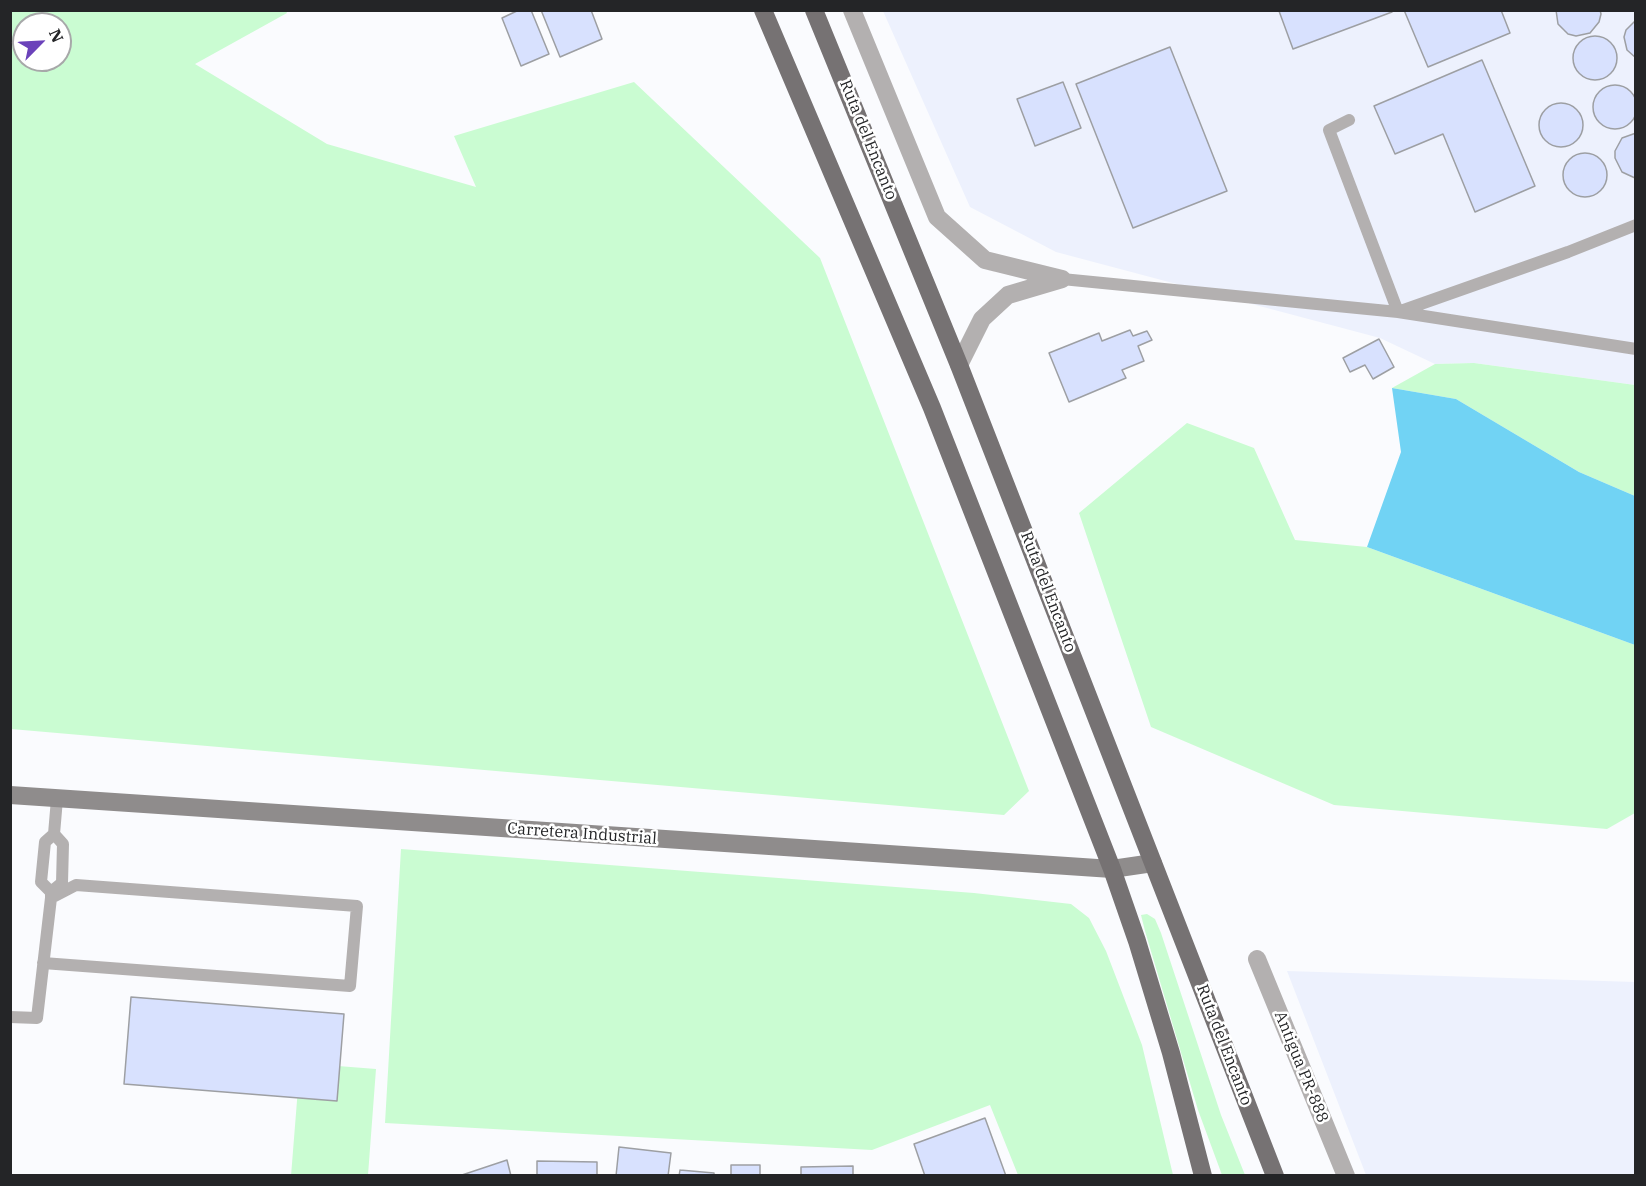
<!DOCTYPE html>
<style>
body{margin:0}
#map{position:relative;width:1646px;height:1186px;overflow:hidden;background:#fafbfe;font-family:"IBM Plex Serif",serif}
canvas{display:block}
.frame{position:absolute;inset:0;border:12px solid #242527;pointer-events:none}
.north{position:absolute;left:12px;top:12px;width:60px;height:60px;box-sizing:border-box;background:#fff;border:2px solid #a7a8a9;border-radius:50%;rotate:66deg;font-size:16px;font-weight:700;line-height:24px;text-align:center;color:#242527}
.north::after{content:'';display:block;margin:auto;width:21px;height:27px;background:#6b42ba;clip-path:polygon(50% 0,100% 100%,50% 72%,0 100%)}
</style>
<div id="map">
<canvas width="1646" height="1186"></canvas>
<div class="frame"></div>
<div class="north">N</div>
</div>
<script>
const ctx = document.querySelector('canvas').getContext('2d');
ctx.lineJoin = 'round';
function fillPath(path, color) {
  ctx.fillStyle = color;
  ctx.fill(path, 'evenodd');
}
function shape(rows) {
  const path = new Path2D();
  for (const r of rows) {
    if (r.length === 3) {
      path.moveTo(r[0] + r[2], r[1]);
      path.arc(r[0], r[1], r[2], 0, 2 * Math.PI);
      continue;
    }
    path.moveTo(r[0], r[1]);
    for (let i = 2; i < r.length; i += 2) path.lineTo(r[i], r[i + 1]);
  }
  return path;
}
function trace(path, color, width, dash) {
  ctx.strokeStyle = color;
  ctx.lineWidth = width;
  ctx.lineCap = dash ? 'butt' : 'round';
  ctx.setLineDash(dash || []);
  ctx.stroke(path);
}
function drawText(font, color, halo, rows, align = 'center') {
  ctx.font = font + ' "IBM Plex Serif",serif';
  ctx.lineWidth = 5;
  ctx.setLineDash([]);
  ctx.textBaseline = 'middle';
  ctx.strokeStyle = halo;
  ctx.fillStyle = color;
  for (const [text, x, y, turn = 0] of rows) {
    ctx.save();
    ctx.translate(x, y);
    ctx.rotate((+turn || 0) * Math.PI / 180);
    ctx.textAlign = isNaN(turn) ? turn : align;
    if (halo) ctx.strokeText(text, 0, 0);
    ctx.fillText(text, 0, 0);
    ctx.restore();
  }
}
fillPath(shape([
 [883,11,1635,11,1635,385,1474,363,1435,364,1380,338,1056,252,970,207],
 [1287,971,1635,982,1635,1175,1366,1175]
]), '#edf1fd');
fillPath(shape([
 [10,11,286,11,287,13,195,64,327,144,476,187,454,136,634,82,820,258,1029,791,1004,815,11,729],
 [24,24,60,24,60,60,24,60],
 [1474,363,1635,385,1635,496,1579,472,1456,399,1392,388,1435,364],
 [1187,423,1254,448,1295,540,1367,547,1635,645,1635,813,1607,829,1334,805,1151,727,1079,513],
 [401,849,974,893,1071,904,1089,918,1106,951,1142,1045,1173,1175,1018,1175,990,1105,872,1150,385,1123],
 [1147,914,1155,919,1161,933,1221,1115,1245,1175,1222,1175,1198,1110,1145,931,1141,915],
 [300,1063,376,1069,368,1175,291,1176]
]), '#cafcd2');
fillPath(shape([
 [1392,388,1456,399,1579,472,1635,496,1635,645,1367,547,1401,452]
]), '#71d3f4');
const building = shape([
 [519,10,531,10,549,54,521,66,502,18,519,10],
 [541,10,591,10,602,39,560,57,541,10],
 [1281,10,1391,10,1392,12,1293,49,1279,11,1281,10],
 [1404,10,1501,10,1510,33,1428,67,1404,10],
 [1556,10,1600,10,1601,14,1599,22,1590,33,1576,36,1568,34,1558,24,1556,10],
 [1635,21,1636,21,1636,58,1627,50,1624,37,1626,30,1635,21],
 [1595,58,22],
 [1170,47,1227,191,1133,228,1076,84,1170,47],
 [1482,60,1535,186,1475,212,1443,134,1395,154,1374,106,1482,60],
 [1063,82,1081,128,1035,146,1017,99,1063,82],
 [1615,107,22],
 [1561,125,22],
 [1636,133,1636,178,1635,178,1622,172,1615,158,1615,151,1622,138,1636,133],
 [1585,175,22],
 [1130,330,1133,336,1147,331,1152,340,1138,346,1144,361,1122,370,1126,378,1069,402,1049,353,1099,333,1102,341,1130,330],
 [1379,339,1394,367,1373,379,1365,365,1350,372,1343,358,1379,339],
 [131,997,344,1014,337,1101,124,1084,131,997],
 [985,1118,1006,1176,925,1176,914,1144,985,1118],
 [619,1147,671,1153,668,1176,616,1176,619,1147],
 [507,1160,511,1176,459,1176,507,1160],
 [537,1161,597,1162,597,1176,537,1176,537,1161],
 [731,1165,760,1165,760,1176,731,1176,731,1165],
 [853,1166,853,1176,801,1176,801,1167,853,1166],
 [680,1170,714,1173,714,1176,679,1176,680,1170]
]);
fillPath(building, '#d8e1fe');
trace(building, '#9d9fa3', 1.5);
trace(shape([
 [1349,120,1329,130,1398,312,1636,349],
 [1062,279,1398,312,1568,252,1636,225],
 [51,892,62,883,63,844,54,834],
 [43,963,350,986,357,906,76,885,51,898],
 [10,1017,37,1018,51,898,51,892,41,882,45,842,54,834,57,799]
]), '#b3b0b0', 12);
trace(shape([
 [852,10,937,217,985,260,1062,279],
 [959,365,982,319,1008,295,1062,279],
 [1257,959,1346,1176]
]), '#b3b0b0', 18);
trace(shape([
 [10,795,1112,869,1153,863]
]), '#8f8c8c', 18);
trace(shape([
 [763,10,932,408,1112,869,1137,941,1171,1053,1203,1176],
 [814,10,959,365,1275,1176]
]), '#767273', 18);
drawText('16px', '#242527', '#fff', [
 ["Ruta del Encanto",868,140,68],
 ["Ruta del Encanto",1048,592,69],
 ["Carretera Industrial",582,834,4],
 ["Ruta del Encanto",1224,1045,69],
 ["Antigua PR-888",1301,1067,68]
]);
</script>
